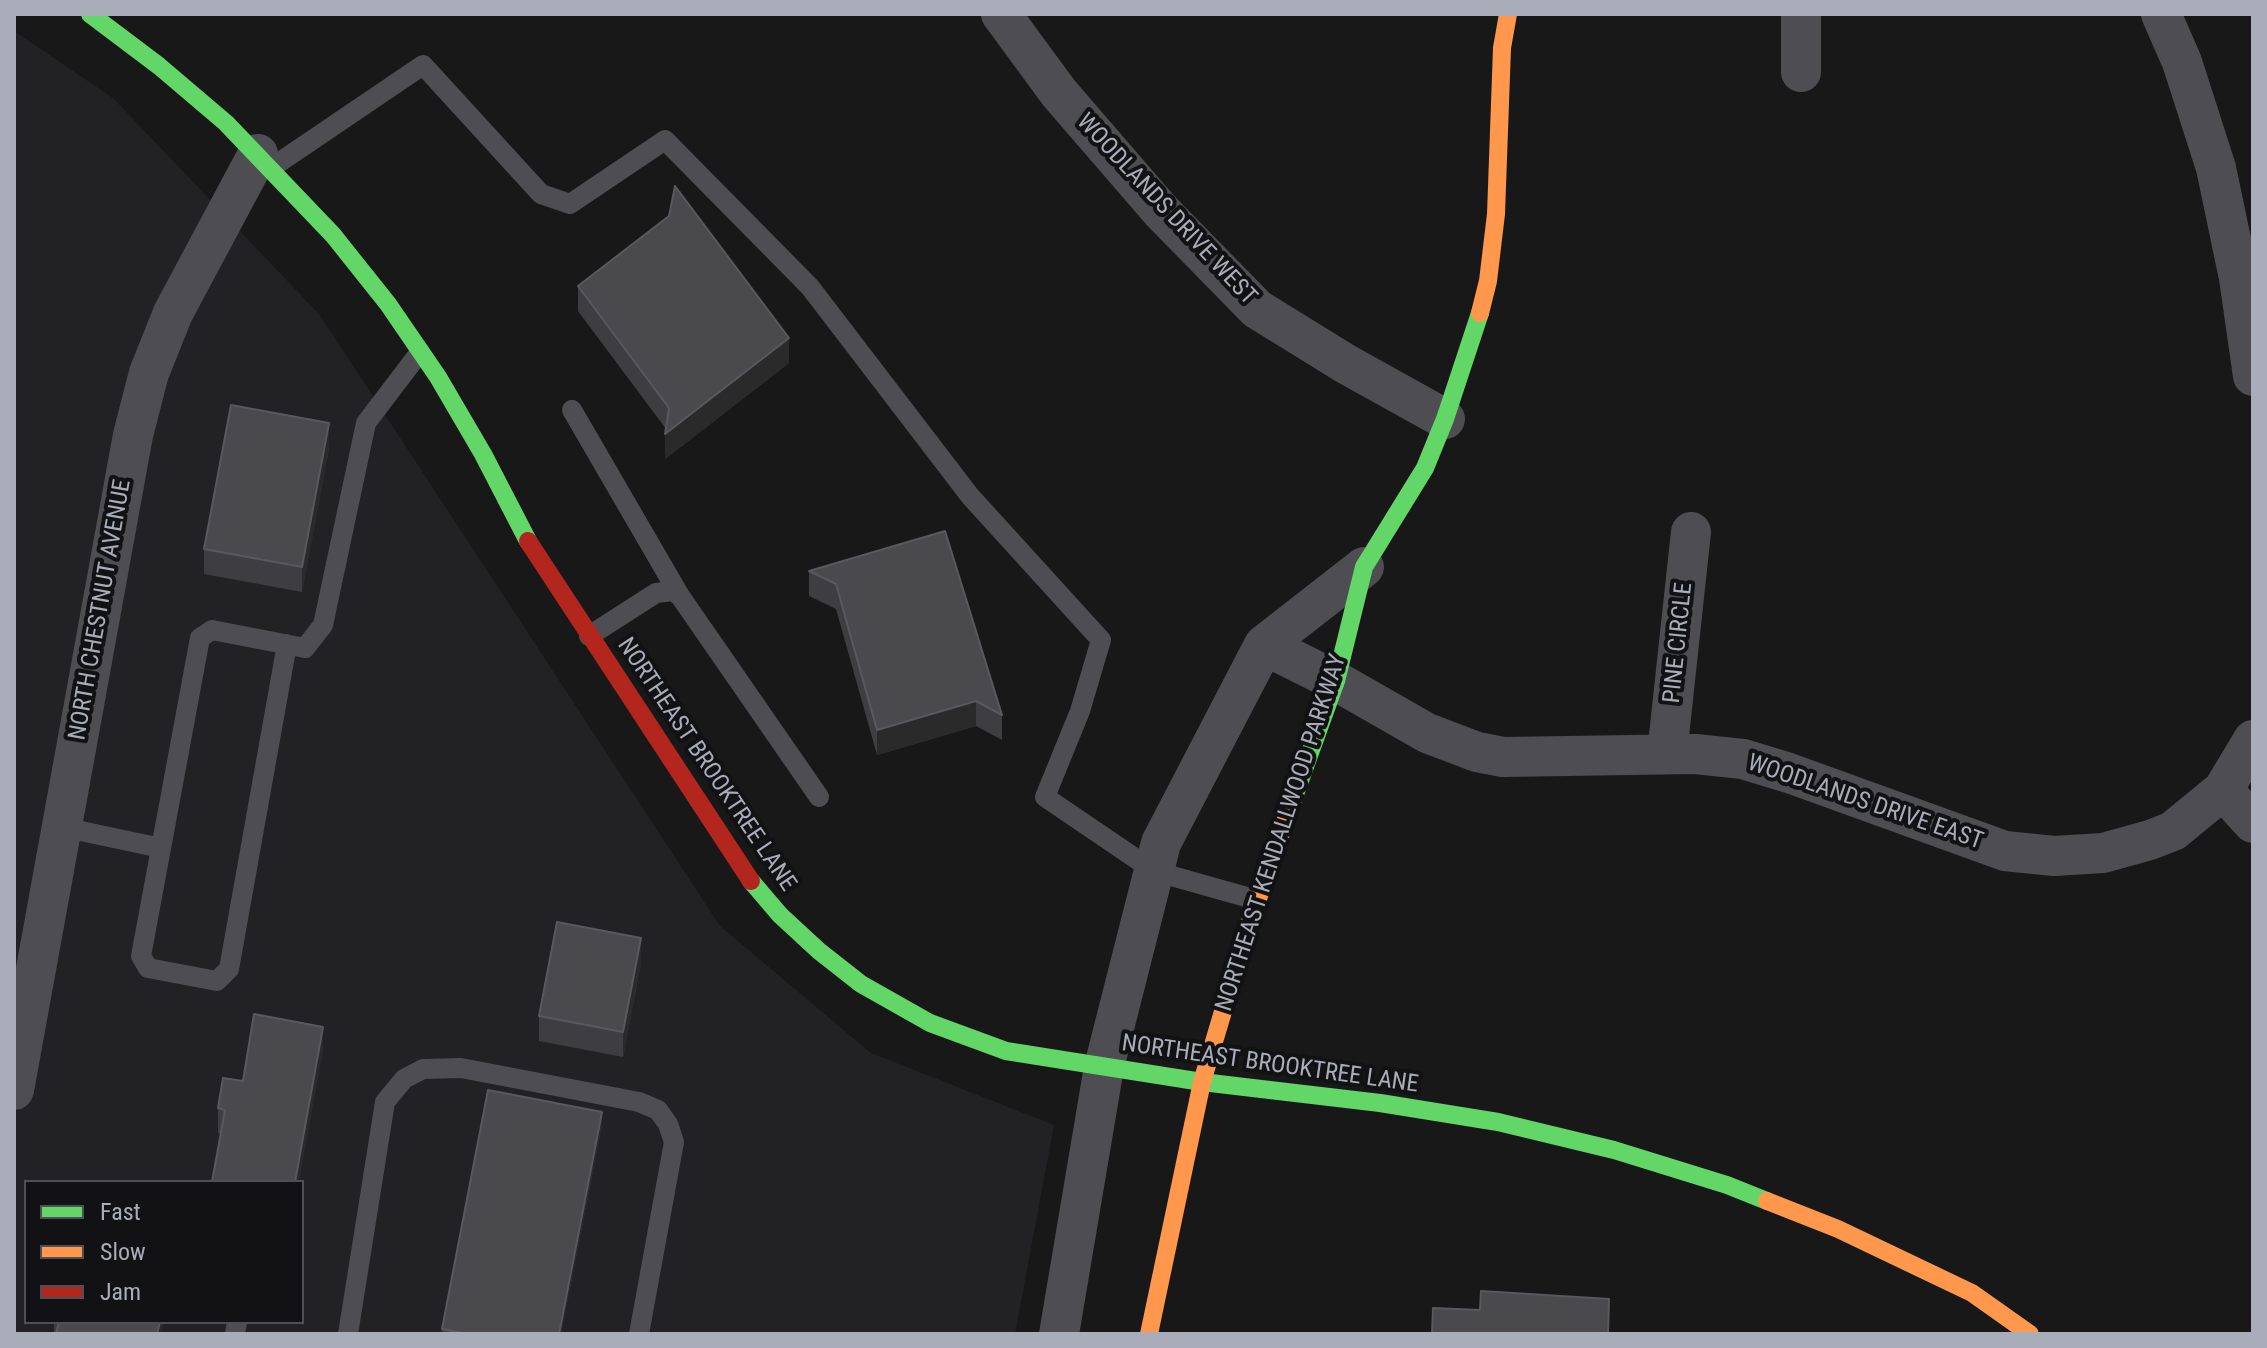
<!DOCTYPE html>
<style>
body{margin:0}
#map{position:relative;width:2267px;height:1348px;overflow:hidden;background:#181818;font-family:"Roboto Condensed",sans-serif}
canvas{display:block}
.frame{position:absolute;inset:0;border:16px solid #a9acb9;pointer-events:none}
.legend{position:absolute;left:24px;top:1180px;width:280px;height:144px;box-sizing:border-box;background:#121214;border:2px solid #4e5056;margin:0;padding:10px 14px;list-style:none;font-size:24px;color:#a9acb9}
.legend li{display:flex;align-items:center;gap:16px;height:40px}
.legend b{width:40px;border:2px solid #4e5056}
</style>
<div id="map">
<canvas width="2267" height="1348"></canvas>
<div class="frame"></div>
<ul class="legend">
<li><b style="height:10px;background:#63d668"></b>Fast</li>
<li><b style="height:10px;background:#ff974d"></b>Slow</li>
<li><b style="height:10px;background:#b3261e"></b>Jam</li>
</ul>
</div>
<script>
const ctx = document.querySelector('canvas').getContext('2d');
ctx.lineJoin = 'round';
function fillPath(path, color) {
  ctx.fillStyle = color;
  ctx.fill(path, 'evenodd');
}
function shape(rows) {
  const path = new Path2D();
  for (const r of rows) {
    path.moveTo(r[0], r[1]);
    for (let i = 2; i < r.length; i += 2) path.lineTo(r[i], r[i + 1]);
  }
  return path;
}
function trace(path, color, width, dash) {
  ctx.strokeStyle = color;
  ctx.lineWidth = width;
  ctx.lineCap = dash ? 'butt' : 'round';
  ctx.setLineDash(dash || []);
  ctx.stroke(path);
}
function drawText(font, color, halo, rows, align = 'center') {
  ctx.font = font + ' "Roboto Condensed",sans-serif';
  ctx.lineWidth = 8;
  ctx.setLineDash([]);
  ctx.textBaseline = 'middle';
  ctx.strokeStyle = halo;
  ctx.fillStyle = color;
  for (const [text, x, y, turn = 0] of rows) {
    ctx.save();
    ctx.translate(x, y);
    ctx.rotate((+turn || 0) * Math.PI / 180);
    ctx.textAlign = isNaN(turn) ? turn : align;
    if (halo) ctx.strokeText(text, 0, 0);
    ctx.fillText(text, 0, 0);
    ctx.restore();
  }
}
fillPath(shape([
 [14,31,113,98,319,314,720,926,871,1053,1054,1125,1015,1334,14,1334],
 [26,1182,302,1182,302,1322,26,1322]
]), '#222224');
trace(shape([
 [271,168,423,65,541,194,570,204,665,140,810,287,970,496,1101,640,1080,711,1045,797,1154,871,1257,900],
 [572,410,680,596],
 [589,636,656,593,673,591,680,596,819,797],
 [287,644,229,969,217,981,148,968,141,956,200,638,212,630,305,648,323,625,366,423,420,352],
 [62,827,161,848],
 [235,1334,237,1322],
 [348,1334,385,1102,404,1079,423,1069,461,1068,639,1102,658,1110,668,1124,674,1142,639,1334]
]), '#4e4e52', 20);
trace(shape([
 [1001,14,1059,93,1161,211,1257,309,1346,364,1445,419],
 [2161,14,2182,62,2216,168,2239,278,2253,376],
 [1801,72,1801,14],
 [1264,645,1336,681,1427,733,1477,752,1503,757,1695,754,1743,759,1789,773,2005,851,2054,856,2103,853,2150,840,2173,831,2223,790,2253,740],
 [1667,754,1691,532],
 [2223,790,2253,823],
 [14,1090,133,435,149,373,173,313,258,154],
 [1059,1334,1104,1067,1161,843,1264,645,1364,567]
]), '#4e4e52', 40);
trace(shape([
 [90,14,159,66,226,123,333,235,388,304,438,377,483,454,528,541],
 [1290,808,1336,681,1364,567,1425,468,1445,419,1480,313],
 [751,881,780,915,819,951,861,984,930,1023,1006,1051,1202,1082,1380,1103,1498,1122,1614,1150,1727,1185,1767,1201]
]), '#63d668', 18);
trace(shape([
 [1480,313,1488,281,1496,214,1502,48,1508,14],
 [1767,1201,1838,1229,1972,1293,2030,1334],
 [1149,1334,1202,1082,1249,924,1290,808]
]), '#ff974d', 18);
trace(shape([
 [528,541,751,881]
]), '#b3261e', 18);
fillPath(shape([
 [578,286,789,363,665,459,666,429,578,311],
 [329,448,302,592,204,574,204,549],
 [945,531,1002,715,1002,740,976,726,877,755,836,609,809,596,809,571],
 [641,963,623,1057,539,1041,539,1016],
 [323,1052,221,1134,218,1133,218,1108,243,1081],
 [602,1125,561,1334,442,1334,442,1329],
 [54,1322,164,1322,161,1334,54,1334]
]), '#3e3e40');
fillPath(shape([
 [789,338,789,363,665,459,665,434],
 [329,423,329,448,302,592,302,567],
 [976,701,976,726,877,755,877,730],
 [641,938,641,963,623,1057,623,1032],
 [323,1027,323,1052,299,1182,295,1182],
 [602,1112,602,1125,561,1334,559,1334],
 [160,1322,164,1322,161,1334,157,1334]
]), '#2a2a2b');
const building = shape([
 [675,186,789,338,665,434,669,408,578,286,669,216,675,186],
 [231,405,329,423,302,567,204,549,231,405],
 [945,531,1002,715,976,701,877,730,836,584,809,571,945,531],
 [557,922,641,938,623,1032,539,1016,557,922],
 [254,1014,323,1027,295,1182,212,1182,225,1110,218,1108,223,1078,243,1081,254,1014],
 [488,1090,602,1112,559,1334,466,1334,442,1329,488,1090],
 [1481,1291,1609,1299,1608,1334,1432,1334,1433,1308,1480,1310,1481,1291],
 [59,1322,160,1322,157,1334,56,1334,59,1322]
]);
fillPath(building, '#4a4a4d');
trace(building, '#58595e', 2);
drawText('24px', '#a9acb9', '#121214', [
 ["WOODLANDS DRIVE WEST",1166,210,47],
 ["NORTH CHESTNUT AVENUE",101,610,-80],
 ["PINE CIRCLE",1679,643,-84],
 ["NORTHEAST BROOKTREE LANE",706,765,56],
 ["WOODLANDS DRIVE EAST",1865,803,19],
 ["NORTHEAST KENDALLWOOD PARKWAY",1282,833,-72],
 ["NORTHEAST BROOKTREE LANE",1270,1065,8]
]);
</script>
